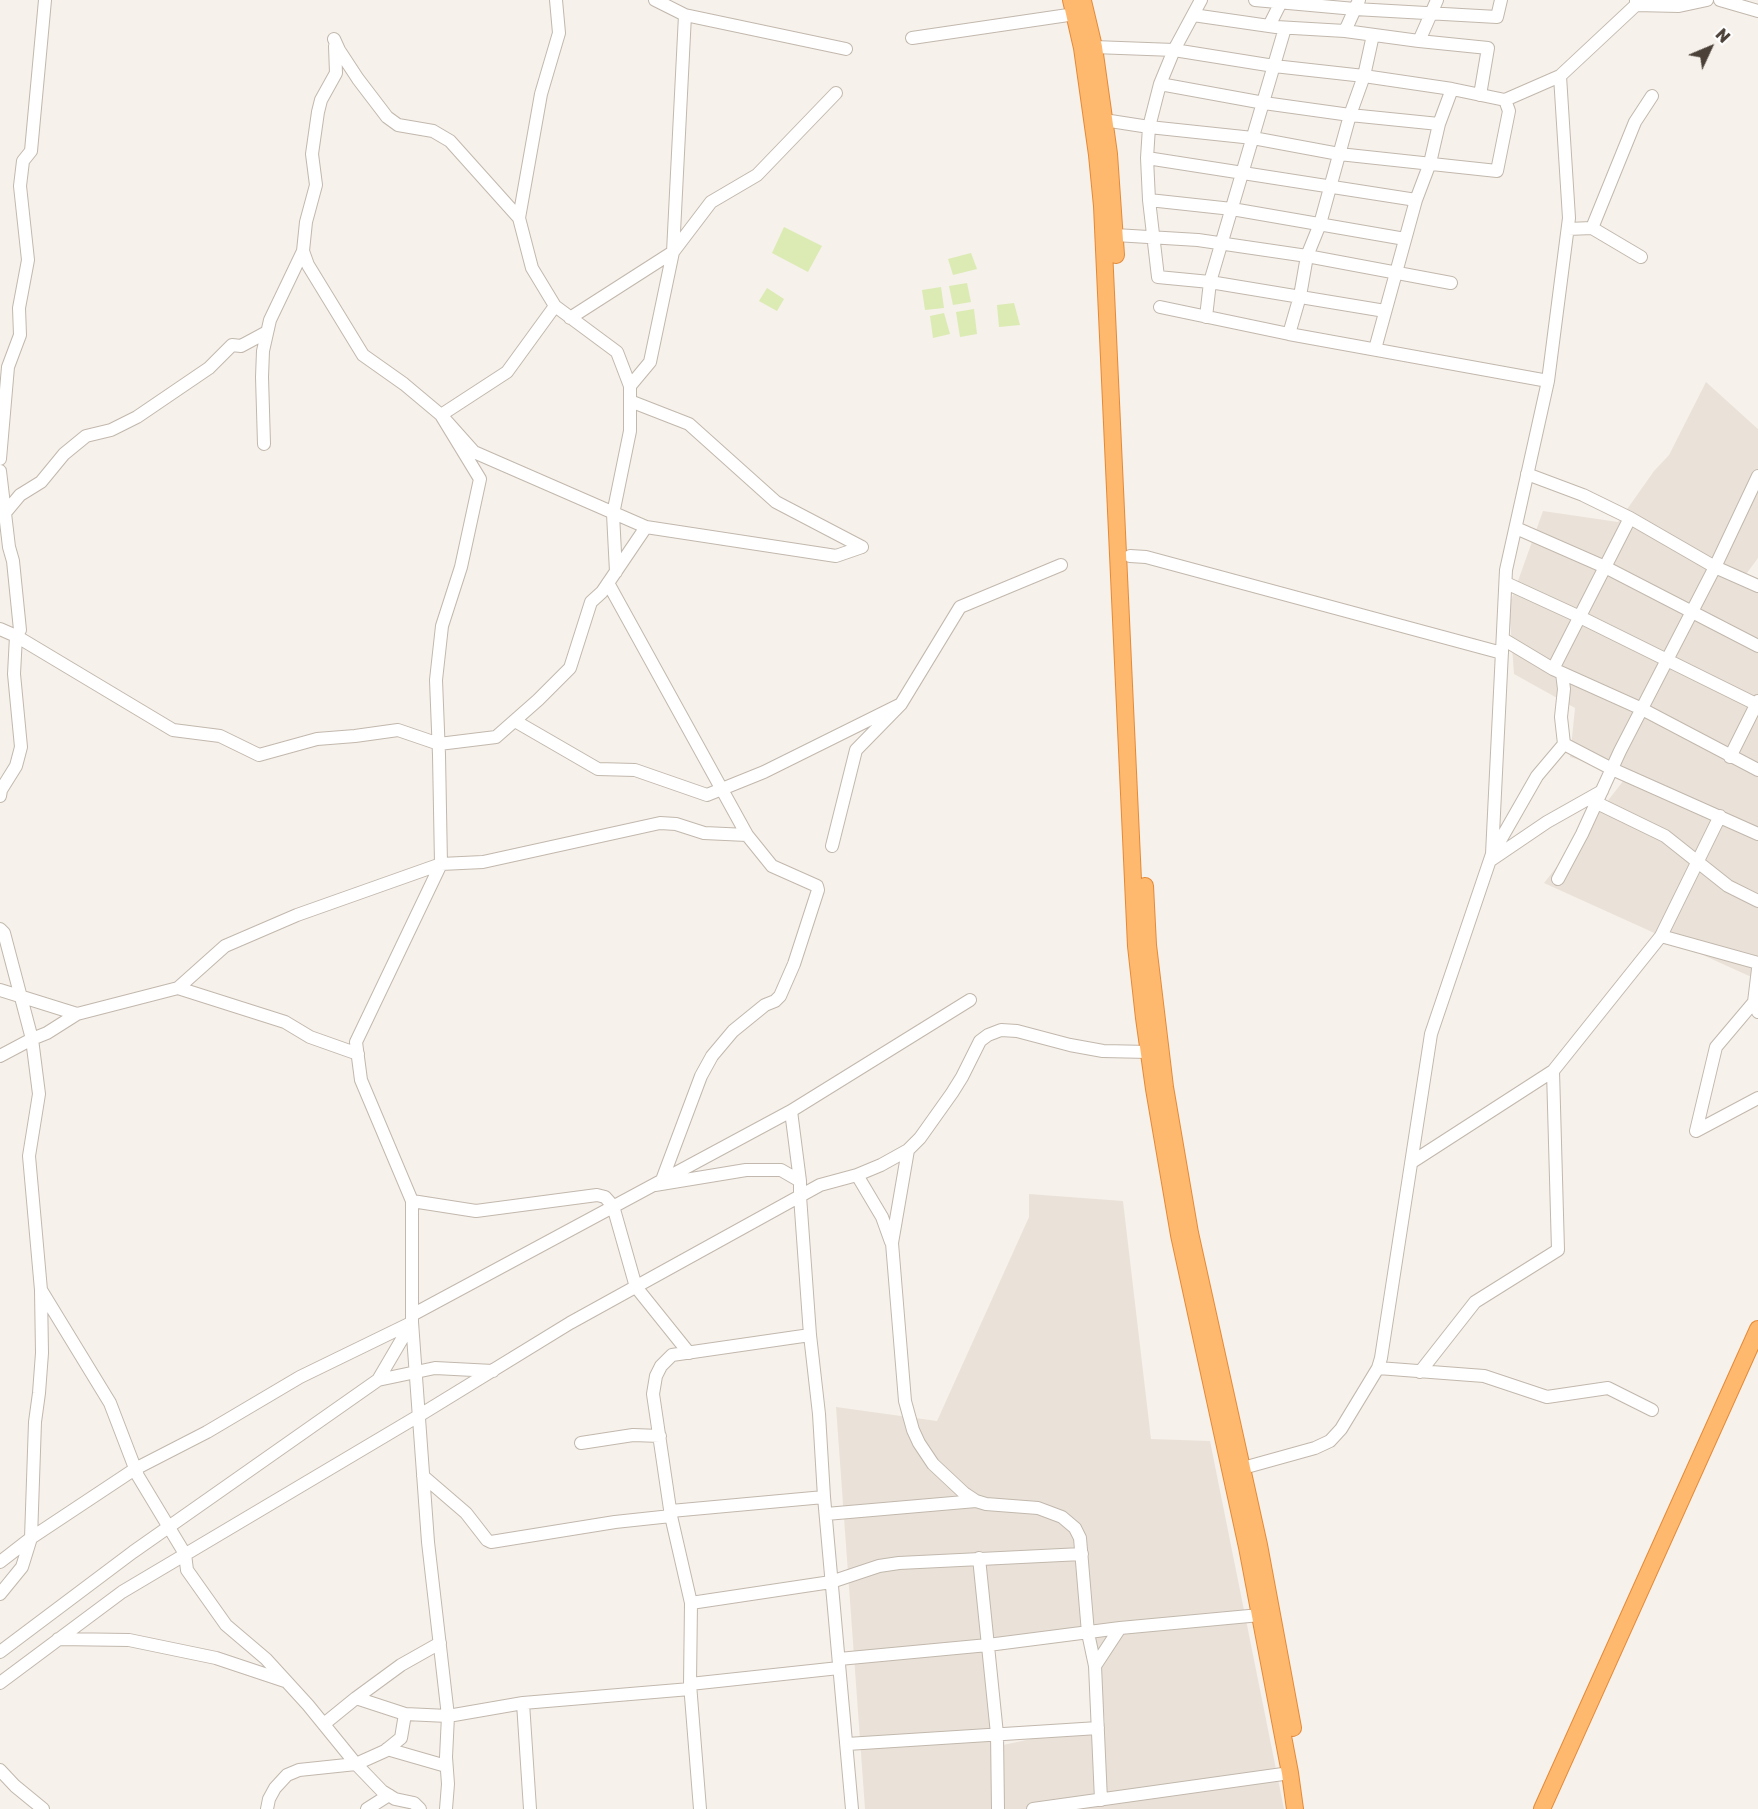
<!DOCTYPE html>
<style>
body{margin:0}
#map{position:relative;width:1758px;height:1809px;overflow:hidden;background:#f6f1eb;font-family:"Golos Text",sans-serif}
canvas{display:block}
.north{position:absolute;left:1680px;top:18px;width:60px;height:60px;-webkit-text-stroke:4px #fff;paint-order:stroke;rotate:46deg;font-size:16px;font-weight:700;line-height:24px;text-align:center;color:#4b4138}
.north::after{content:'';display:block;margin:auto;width:21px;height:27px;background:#4b4138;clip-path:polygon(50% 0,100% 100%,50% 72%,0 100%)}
</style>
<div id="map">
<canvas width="1758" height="1809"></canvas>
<div class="north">N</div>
</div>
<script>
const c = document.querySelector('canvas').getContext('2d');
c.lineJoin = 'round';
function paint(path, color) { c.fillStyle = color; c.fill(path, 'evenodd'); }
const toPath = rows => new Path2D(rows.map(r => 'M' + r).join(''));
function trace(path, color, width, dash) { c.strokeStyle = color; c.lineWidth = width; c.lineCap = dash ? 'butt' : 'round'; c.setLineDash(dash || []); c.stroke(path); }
const residential = toPath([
 [1706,382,1758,429,1758,558,1744,577,1758,585,1758,980,1544,883,1627,776,1570,757,1575,708,1514,674,1509,606,1543,511,1618,522,1654,471,1669,455],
 [1029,1194,1123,1201,1151,1439,1210,1441,1284,1809,865,1809,836,1407,937,1421,1029,1217],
 [1095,1637,1105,1723,1003,1745,989,1646]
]);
const green = toPath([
 [784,227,822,246,808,272,772,253],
 [971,253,977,269,953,275,948,259],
 [967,283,971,302,953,305,949,286],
 [941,287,944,308,925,310,922,290],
 [767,288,784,299,777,311,759,301],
 [1014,303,1020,325,999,327,997,305],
 [974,309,977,334,960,337,956,312],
 [944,313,950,334,933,338,930,316]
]);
const minor = toPath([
 [655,0,685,15,846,49],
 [1201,0,1174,50,1160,84,1149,127,1147,158,1149,200,1158,277,1210,282,1385,311],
 [1255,0,1355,9,1497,17,1501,0],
 [1720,0,1758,11],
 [1636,5,1679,6,1707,0],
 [1193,15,1276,27,1345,31,1419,41,1488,48,1480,95],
 [1269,26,1282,0],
 [1345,31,1359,0],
 [912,38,1075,14],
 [334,39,339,50,358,79,387,117,398,125,433,131,450,141,519,218,532,268,555,306,617,352,630,386,630,431,613,514,616,572],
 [1419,41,1437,0],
 [335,46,336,73,321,100,318,112,312,154,316,185,306,222,303,251,308,265,363,355,404,384,441,415,507,372,555,306],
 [1094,47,1174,50,1274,66,1364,76,1452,89,1505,100,1560,76],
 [1160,84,1264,103,1350,115,1439,124],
 [1104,120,1149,127,1253,138,1339,154,1497,171,1509,111,1505,100],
 [1147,158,1416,200],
 [1149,200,1232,209,1405,239],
 [519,218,541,94,559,33,556,0],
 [1592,228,1635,122,1652,96],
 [1568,229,1592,228,1641,257],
 [1115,235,1198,240,1307,256,1451,283],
 [1160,307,1289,334,1548,381],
 [1206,317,1210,282,1285,28],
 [570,318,673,252,711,202,757,175,836,93],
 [1289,334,1300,296,1307,256,1320,224,1350,115,1364,76,1373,35],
 [1375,349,1416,200,1430,163,1439,124,1452,89],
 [630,386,650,362,673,252,685,15],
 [630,401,689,424,776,502,862,547],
 [264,444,262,377,263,351,270,320,303,251],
 [0,459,8,367,20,335,19,308,28,260,20,186,23,161,31,151,45,0],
 [0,471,9,547,13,561,20,630,16,636,14,674,21,747,16,766,1,790,0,796],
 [1527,474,1583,495,1630,518,1715,567,1758,586],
 [5,513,20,495,41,482,64,454,86,436,111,430,137,417,209,368,232,345,241,346,267,332],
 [1516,528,1605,567,1758,646],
 [1130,556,1146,557,1502,653],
 [608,583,747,835],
 [1506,583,1580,617,1758,705],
 [0,629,16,636,173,730,220,736,259,755,317,739,355,736,398,730,439,744,496,737,538,700,570,668,591,602,602,592,646,527,836,556,862,547],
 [1503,639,1553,669,1642,709,1758,770],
 [1553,669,1630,518],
 [515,721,598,769,635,770,707,795,764,772,901,704],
 [1564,744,1612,769,1758,834],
 [1730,757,1758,701],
 [1597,803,1665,836,1728,886,1758,901],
 [832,846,856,750,901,704,960,607,1061,565],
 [1493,853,1537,776,1564,744,1561,717,1564,689,1562,673],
 [1491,860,1547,822,1602,791],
 [1558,879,1582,834,1620,751,1715,567,1758,476],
 [0,929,4,933,32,1039,0,1056],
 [1661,936,1758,963],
 [1758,969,1754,1002,1758,1012],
 [178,988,285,1022,310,1037,358,1054],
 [0,990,77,1014],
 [1754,1002,1716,1047,1696,1131,1758,1098],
 [1553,1071,1661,936,1720,816],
 [791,1111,800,1181],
 [908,1150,892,1243,905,1401,913,1430,919,1443,933,1464,964,1493,976,1501,986,1504,1038,1508,1062,1517,1075,1528,1080,1538,1088,1633,1095,1666,1101,1800],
 [1412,1162,1553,1071,1558,1250,1475,1302,1420,1372],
 [857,1175,882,1217,891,1242],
 [655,1185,746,1170,781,1170,800,1181,800,1196,810,1335,819,1414,824,1497,852,1809],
 [412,1201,476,1211,597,1195,605,1197,613,1206,636,1287,689,1353],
 [412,1315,791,1111,970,1000],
 [1378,1368,1484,1376,1547,1397,1608,1388,1652,1410],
 [378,1380,435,1368,493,1371],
 [581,1443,633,1435,660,1436],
 [1243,1468,1315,1448,1330,1441,1341,1429,1378,1368,1381,1358,1431,1034,1492,854,1506,570,1548,381,1569,218,1560,76,1636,5,1636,0],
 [423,1476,466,1513,487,1540,491,1542,615,1522,671,1516],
 [671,1511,824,1497],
 [826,1514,976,1501],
 [979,1558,997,1734,998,1809],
 [0,1562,31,1538,135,1469,207,1432,300,1377,411,1323],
 [0,1594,22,1567,31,1538,35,1422,39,1393,42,1353,41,1291],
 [691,1603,831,1582,879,1566,899,1563,1082,1554],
 [58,1639,129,1640,216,1658,285,1681],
 [0,1652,133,1552,378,1380,412,1322],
 [839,1659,988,1645,1120,1628,1260,1615],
 [1095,1666,1120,1628],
 [0,1683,122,1592,420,1415,570,1323,820,1185,857,1175,881,1165,908,1150,920,1138,952,1093,962,1077,980,1041,988,1035,1001,1030,1017,1031,1070,1045,1103,1051,1149,1052],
 [690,1684,839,1668],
 [356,1698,405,1714,448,1716,523,1703,690,1689],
 [523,1703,530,1809],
 [324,1724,356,1698,401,1665,440,1643],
 [847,1744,1098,1728],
 [387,1749,446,1766],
 [0,1770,15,1786,43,1809],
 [267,1809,269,1799,275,1788,287,1775,299,1770,356,1764,385,1751,401,1738,405,1714],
 [367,1809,389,1795],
 [420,1809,414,1803,395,1799,382,1791,356,1764,308,1705,266,1659,226,1625,187,1570,185,1554,138,1476,110,1403,41,1290,29,1156,39,1094,32,1039,47,1033,77,1014,178,988,225,946,297,915,441,864,483,862,660,823,676,824,704,833,747,835,772,866,817,886,818,890,794,964,780,996,775,1001,765,1005,733,1031,712,1056,701,1076,662,1180],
 [446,1809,448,1784,446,1757,448,1716,428,1542,412,1322,412,1201,361,1080,356,1042,441,864,439,755,436,680,442,626,461,567,480,479,441,415,474,452,646,527],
 [700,1809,690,1684,691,1603,671,1516,653,1394,656,1376,661,1366,672,1355,810,1335],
 [1033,1809,1290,1773]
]);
const highway = toPath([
 [1071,0,1082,48,1097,155,1102,206,1136,946,1144,1018,1154,1089,1179,1235,1247,1547,1290,1773,1295,1809],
 [1083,1,1094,47,1109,154,1116,255],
 [1145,886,1148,945,1165,1087,1190,1233,1259,1545,1293,1728],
 [1542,1809,1758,1329]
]);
paint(residential, '#eae2d9');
paint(green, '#dbebb3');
trace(minor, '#c2b8ad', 14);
trace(highway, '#e58a37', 18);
trace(minor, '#fff', 12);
trace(highway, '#ffb96e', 16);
</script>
